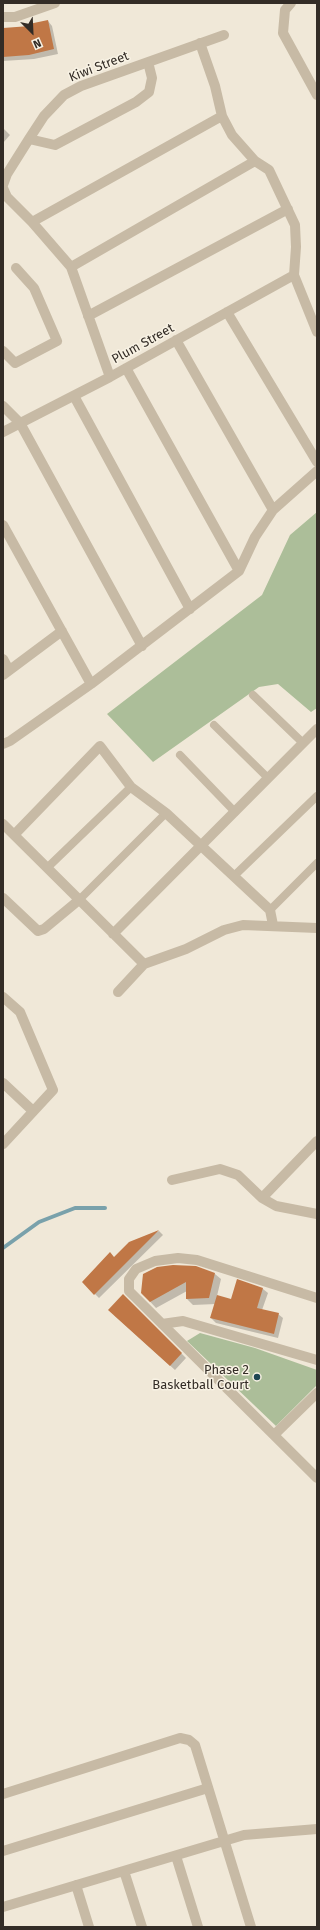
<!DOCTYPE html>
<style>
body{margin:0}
#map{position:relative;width:320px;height:1930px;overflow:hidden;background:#f0e8d8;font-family:"Fira Sans",sans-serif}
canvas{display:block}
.frame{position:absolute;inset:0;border:4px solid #332c26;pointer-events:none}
.north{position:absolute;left:12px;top:12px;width:40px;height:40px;-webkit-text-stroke:3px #f8f2e4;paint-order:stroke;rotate:156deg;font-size:11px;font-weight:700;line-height:16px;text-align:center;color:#332c26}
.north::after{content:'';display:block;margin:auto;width:14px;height:18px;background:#332c26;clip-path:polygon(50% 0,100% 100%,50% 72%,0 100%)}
</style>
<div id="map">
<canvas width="320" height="1930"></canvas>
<div class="frame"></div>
<div class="north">N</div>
</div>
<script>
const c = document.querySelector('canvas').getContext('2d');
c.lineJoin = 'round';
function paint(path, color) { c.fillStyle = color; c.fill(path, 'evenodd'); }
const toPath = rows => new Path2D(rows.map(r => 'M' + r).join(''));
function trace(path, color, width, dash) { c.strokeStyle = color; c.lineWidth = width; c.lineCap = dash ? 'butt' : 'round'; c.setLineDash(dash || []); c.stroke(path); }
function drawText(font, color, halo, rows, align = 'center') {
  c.font = font + ' "Fira Sans",sans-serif'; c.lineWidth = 3; c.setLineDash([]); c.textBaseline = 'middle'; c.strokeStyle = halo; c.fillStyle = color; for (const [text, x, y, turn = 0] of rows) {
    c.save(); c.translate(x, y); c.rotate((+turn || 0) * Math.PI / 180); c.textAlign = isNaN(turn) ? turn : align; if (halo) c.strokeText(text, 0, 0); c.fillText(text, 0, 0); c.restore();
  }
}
const green = toPath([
 [317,512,317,708,311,712,278,684,259,687,153,762,107,714,262,595,290,535],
 [200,1333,255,1348,317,1370,317,1385,276,1426,187,1341]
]);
const shadow = toPath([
 [48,21,52,26,58,54,34,59,3,61,3,29,31,27],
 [3,128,10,135,3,143],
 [159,1231,163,1235,99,1298,83,1282,115,1258,129,1243],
 [215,1274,221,1279,217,1296,232,1300,238,1281,263,1289,268,1293,262,1310,278,1314,283,1318,278,1338,216,1323,211,1318,216,1304,193,1305,187,1299,187,1291,156,1308,142,1293],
 [124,1296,186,1358,175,1370,114,1315]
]);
const stream = toPath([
 [3,1248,39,1222,75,1208,105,1208,100,1208]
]);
const building = toPath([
 [48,20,54,49,29,55,3,57,3,28,30,26,29,24],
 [159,1230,94,1295,82,1282,110,1252,114,1257,129,1242],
 [173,1265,196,1266,215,1273,209,1298,186,1299,186,1282,150,1302,141,1293,143,1274,157,1267],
 [237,1279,263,1288,257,1308,279,1313,274,1334,210,1318,217,1295,231,1299],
 [123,1294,182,1353,170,1366,108,1310]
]);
const service = toPath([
 [253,695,303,743],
 [214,725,268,778],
 [180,755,235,812],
 [47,868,131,787],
 [234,876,317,796],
 [79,900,166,813],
 [270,910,317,863]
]);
const minor = toPath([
 [291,3,285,10,283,33,317,95],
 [3,17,15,17,55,3],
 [200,43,215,86,222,116,232,135,255,161,269,170,295,225,296,247,294,275,317,332],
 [29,139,55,145,136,102,149,92,152,78,148,62],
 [3,185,7,174,29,139,44,116,64,95,81,86,224,35],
 [3,188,7,197,32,222,71,267,110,377],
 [32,222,222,116],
 [71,267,255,161],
 [227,312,317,462],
 [88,316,288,209],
 [176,340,273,510],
 [3,351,15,363,57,341,34,288,16,268],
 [126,368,239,571],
 [74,396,190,609],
 [3,406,20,423,142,646],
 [3,432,110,377,294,275],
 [3,525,91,684],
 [3,659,9,670],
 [3,675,62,631],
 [3,744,10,741,91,684,239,571,255,537,273,510,317,471],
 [3,824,144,964],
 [14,835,100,746,131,787,166,813,270,910,273,925],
 [3,898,38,931,44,929,79,900],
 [113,934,317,729],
 [118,992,144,964,186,949,224,930,243,925,317,928],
 [3,997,20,1012,53,1090,3,1144],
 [3,1083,33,1111],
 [172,1180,220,1169,238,1175,262,1198,276,1206,317,1214],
 [262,1198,317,1141],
 [317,1298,197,1260,178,1258,155,1261,136,1269,129,1279,129,1291,317,1478],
 [162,1324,183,1321,317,1360],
 [274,1435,317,1393],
 [3,1794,180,1738,189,1740,195,1745,251,1927],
 [3,1851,208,1788],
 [176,1856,198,1927],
 [124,1871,142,1927],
 [76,1885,89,1927],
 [3,1907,244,1835,317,1829]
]);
const markers = [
 [257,1377,4,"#1e4652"]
];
const streetNames = [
 ["Kiwi Street",99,67,-21],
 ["Plum Street",143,344,-29]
];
const poiNames = [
 ["Phase 2",249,1370],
 ["Basketball Court",249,1385]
];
paint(green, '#acbe99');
paint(shadow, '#0003');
trace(stream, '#79a1ab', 4);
paint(building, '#c07746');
trace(service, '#c7baa5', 8);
trace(minor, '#c7baa5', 10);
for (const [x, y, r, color] of markers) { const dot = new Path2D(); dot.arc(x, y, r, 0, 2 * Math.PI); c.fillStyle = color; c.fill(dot); trace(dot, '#f8f2e4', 1.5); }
drawText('13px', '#332c26', '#f8f2e4', streetNames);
drawText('13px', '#332c26', '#f8f2e4', poiNames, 'right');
</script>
